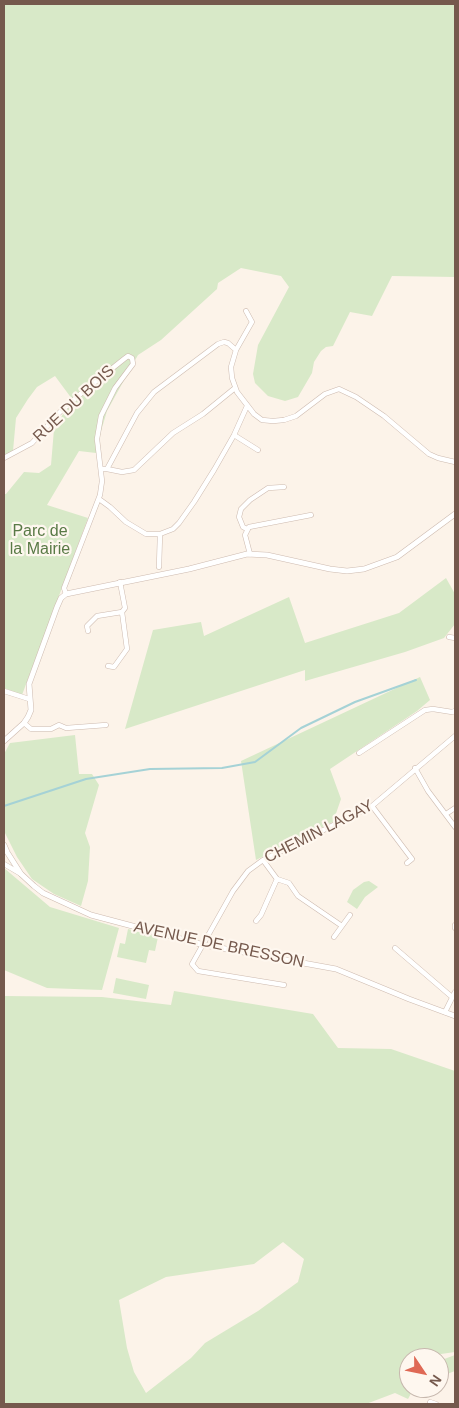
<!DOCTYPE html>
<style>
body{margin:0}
#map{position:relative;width:459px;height:1408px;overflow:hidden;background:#fcf3e9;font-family:Helvetica,sans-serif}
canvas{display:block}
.frame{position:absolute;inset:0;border:5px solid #75594d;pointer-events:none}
.north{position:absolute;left:399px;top:1348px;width:50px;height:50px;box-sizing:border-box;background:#fef7ef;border:1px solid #c7b8ae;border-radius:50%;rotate:124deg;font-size:14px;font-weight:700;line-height:20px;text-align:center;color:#75594d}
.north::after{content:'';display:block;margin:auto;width:18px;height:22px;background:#df6955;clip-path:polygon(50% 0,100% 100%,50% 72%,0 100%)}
</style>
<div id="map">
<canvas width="459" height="1408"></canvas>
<div class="frame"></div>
<div class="north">N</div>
</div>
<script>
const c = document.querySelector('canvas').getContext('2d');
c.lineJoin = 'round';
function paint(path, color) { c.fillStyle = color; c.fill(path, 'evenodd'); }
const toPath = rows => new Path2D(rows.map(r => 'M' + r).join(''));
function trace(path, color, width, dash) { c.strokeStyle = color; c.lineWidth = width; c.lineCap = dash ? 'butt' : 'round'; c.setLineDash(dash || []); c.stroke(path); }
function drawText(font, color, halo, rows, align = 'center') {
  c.font = font + ' Helvetica,sans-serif'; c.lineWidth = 4.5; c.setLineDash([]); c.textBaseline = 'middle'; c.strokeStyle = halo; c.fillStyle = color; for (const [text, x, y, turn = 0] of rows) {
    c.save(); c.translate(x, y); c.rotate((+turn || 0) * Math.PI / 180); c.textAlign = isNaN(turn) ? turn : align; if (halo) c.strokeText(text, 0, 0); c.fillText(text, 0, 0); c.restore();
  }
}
const green = toPath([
 [4,4,455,4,455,277,392,276,372,316,350,312,333,346,326,347,321,351,314,362,312,373,298,397,285,401,268,396,255,383,253,374,258,345,289,287,281,276,241,268,218,283,217,289,161,340,138,355,107,411,101,431,96,453,79,451,47,505,88,518,22,695,4,688,4,494,6,494,24,472,39,473,51,465,54,429,72,399,55,376,37,387,28,399,16,418,13,451,4,455],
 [446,578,455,594,455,624,444,638,405,652,305,681,305,670,125,729,153,630,201,622,204,636,289,597,305,643,399,613],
 [420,677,430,700,417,711,330,769,341,799,333,822,256,860,241,761],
 [75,735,79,774,92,774,99,785,85,833,90,847,88,881,81,906,54,894,32,879,17,857,4,831,4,754,10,743],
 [4,868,50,907,119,928,102,990,47,988,4,970],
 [369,881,378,887,365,897,357,909,347,902,353,890,364,882],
 [128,929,158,937,155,951,149,950,146,963,117,957,120,943,125,944],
 [116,978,149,985,146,999,113,993],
 [174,991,313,1014,338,1048,391,1049,455,1071,455,1352,434,1355,432,1358,409,1358,409,1388,414,1388,408,1399,395,1393,366,1404,4,1404,4,996,102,997,171,1005],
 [283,1242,304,1259,298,1282,258,1311,205,1343,191,1358,146,1393,134,1372,127,1348,119,1300,166,1277,254,1264],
 [455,1355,455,1371,439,1377,439,1361]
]);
const stream = toPath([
 [4,806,86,779,150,769,222,768,255,762,301,728,355,702,416,680]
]);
const minor = toPath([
 [246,311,252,322,236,350,231,367,232,378,237,392,254,414,262,420,273,421,284,420,296,416,325,394,339,389,356,397,384,416,429,454,438,458,455,462],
 [234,435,258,450],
 [4,458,32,443,60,412,85,390,124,359,128,356,132,358,133,364,115,388,101,416,97,439,102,481,100,495,64,588,66,594],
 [101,469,107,469,137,413,154,392,218,344,224,342,228,343,236,350],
 [107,469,122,472,134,470,173,433,203,414,235,388],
 [99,499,110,507,126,522,146,534,160,534,173,529,179,523,194,502,214,470,234,435,247,406],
 [247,529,243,527,239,517,241,509,250,500,268,488,284,487],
 [250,554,245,535,249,527,311,515],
 [159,567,160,534],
 [88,631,87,626,97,616,122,612],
 [449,637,455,638],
 [108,666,114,667,127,649,122,612,125,608,120,582],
 [4,691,29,699],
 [24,723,31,729,51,729,59,725,66,728,106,725],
 [359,753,425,710,433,709,452,712,455,711],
 [415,768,428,791,455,827],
 [372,806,412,859,407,863],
 [446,814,455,808],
 [263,860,277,879,289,883,298,896,342,926],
 [4,864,21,874],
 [256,921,261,915,277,879],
 [455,925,455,928],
 [334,937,350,915],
 [395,948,452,997],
 [284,985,198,971,192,964,233,891,248,871,263,860,372,806,455,736],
 [445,1012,455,992],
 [430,1402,436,1404]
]);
const tertiary = toPath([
 [4,741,24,723,28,717,31,710,29,684,57,607,61,598,66,594,189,569,247,554,267,555,330,569,347,571,364,569,397,557,455,514],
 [4,845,7,852,21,874,34,886,43,893,91,915,204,945,336,969,409,999,455,1016]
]);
const streetNames = [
 ["RUE DU BOIS",74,404,-43],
 ["CHEMIN LAGAY",319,832,-27],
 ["AVENUE DE BRESSON",219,945,12]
];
const parkNames = [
 ["Parc de",40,532],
 ["la Mairie",40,550]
];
paint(green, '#d8e9c8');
trace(stream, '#a5d2d6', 2);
trace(minor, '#cdbaaf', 5.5);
trace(tertiary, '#cdbaaf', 6);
trace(minor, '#fff', 4.5);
trace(tertiary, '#fff', 5);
drawText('16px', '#75594d', '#fef7ef', streetNames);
drawText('16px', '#597a46', '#fef7ef', parkNames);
</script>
